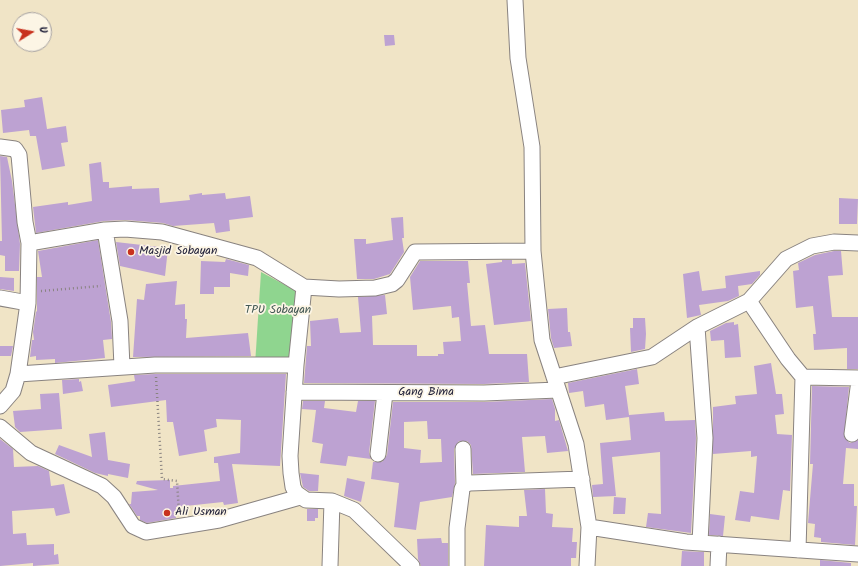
<!DOCTYPE html>
<style>
body{margin:0}
#map{position:relative;width:858px;height:566px;overflow:hidden;background:#f0e4c6;font-family:Kalam,sans-serif}
canvas{display:block}
.north{position:absolute;left:12px;top:12px;width:40px;height:40px;box-sizing:border-box;background:#fcf5e5;border:1px solid #a5a1a1;border-radius:50%;rotate:79deg;font-size:11px;font-weight:700;line-height:16px;text-align:center;color:#22223b}
.north::after{content:'';display:block;margin:auto;width:14px;height:18px;background:#c8321e;clip-path:polygon(50% 0,100% 100%,50% 72%,0 100%)}
</style>
<div id="map">
<canvas width="858" height="566"></canvas>
<div class="north">U</div>
</div>
<script>
const c = document.querySelector('canvas').getContext('2d');
c.lineJoin = 'round';
function paint(path, color) { c.fillStyle = color; c.fill(path, 'evenodd'); }
const toPath = rows => new Path2D(rows.map(r => 'M' + r).join(''));
function trace(path, color, width, dash) { c.strokeStyle = color; c.lineWidth = width; c.lineCap = dash ? 'butt' : 'round'; c.setLineDash(dash || []); c.stroke(path); }
function drawText(font, color, halo, rows, align = 'center') {
  c.font = font + ' Kalam,sans-serif'; c.lineWidth = 3.5; c.setLineDash([]); c.textBaseline = 'middle'; c.strokeStyle = halo; c.fillStyle = color; for (const [text, x, y, turn = 0] of rows) {
    c.save(); c.translate(x, y); c.rotate((+turn || 0) * Math.PI / 180); c.textAlign = isNaN(turn) ? turn : align; if (halo) c.strokeText(text, 0, 0); c.fillText(text, 0, 0); c.restore();
  }
}
const green = toPath([
 [261,272,300,293,293,362,255,365]
]);
const building = toPath([
 [384,35,394,35,395,45,385,46],
 [42,97,47,129,66,126,68,142,61,143,65,166,42,170,36,136,30,136,29,130,3,133,1,110,25,107,24,100],
 [0,156,7,157,12,181,20,244,19,271,5,271,5,256,0,255,0,241,2,241],
 [101,162,103,182,109,182,109,188,132,186,132,189,159,188,160,203,190,200,189,195,202,193,202,195,225,193,226,199,250,196,253,217,229,220,230,231,216,233,214,223,173,226,163,223,125,220,104,221,36,233,33,207,68,202,68,205,92,201,89,164],
 [839,198,858,199,857,224,839,224],
 [403,217,404,238,402,238,404,252,390,274,374,279,357,279,354,239,366,239,366,244,393,240,391,218],
 [98,240,111,322,112,339,103,340,105,358,55,363,55,359,36,360,36,356,30,357,32,340,34,340,33,332,36,312,37,311,37,277,42,277,38,251],
 [116,242,168,248,165,276,120,266],
 [834,251,841,251,843,275,828,276,832,317,858,317,858,369,847,369,847,348,814,350,813,334,816,334,813,306,796,308,793,271,799,270,798,263,815,255],
 [226,259,249,265,248,276,230,273,230,287,214,287,214,294,200,294,201,261,225,262],
 [502,260,512,260,512,264,525,263,531,321,494,325,486,264,502,262],
 [420,261,468,261,470,283,467,283,471,326,485,325,489,354,527,354,529,382,484,384,304,383,307,346,311,346,310,321,338,318,340,333,361,332,358,297,385,295,387,314,372,316,373,345,417,345,417,356,438,356,438,354,444,354,443,342,461,341,459,317,452,318,451,306,413,310,410,277],
 [699,271,702,291,726,288,725,276,760,271,760,275,752,284,738,286,739,296,728,301,699,305,701,315,687,318,683,274],
 [0,277,14,278,14,291,0,289],
 [177,281,175,305,185,304,185,319,187,319,186,338,248,333,251,356,133,357,137,299,144,300,146,284],
 [567,308,568,332,570,332,572,346,554,348,551,338,548,309],
 [633,318,645,318,646,334,645,349,631,352,630,328,633,328],
 [734,322,734,325,738,324,741,357,725,358,724,340,711,341,710,331,726,323],
 [0,346,13,346,11,356,0,356],
 [771,363,776,394,782,394,784,414,775,415,777,434,792,435,790,491,783,490,779,520,751,516,750,522,735,520,740,491,754,493,757,456,751,457,751,451,713,454,713,407,736,404,735,396,757,394,754,366],
 [637,369,639,384,625,386,629,415,664,412,665,421,695,420,696,438,691,533,646,527,648,513,661,514,660,452,612,457,616,496,593,497,592,485,603,484,600,443,631,440,629,417,606,420,604,404,585,407,583,391,569,393,568,383],
 [155,374,286,374,280,466,232,464,238,503,224,505,223,502,176,507,176,518,147,523,140,520,140,516,137,516,129,504,131,504,132,492,158,490,136,484,137,481,170,480,170,488,173,488,173,486,220,481,218,463,214,463,214,457,240,453,241,420,216,419,217,427,204,430,207,451,179,456,173,422,167,422,166,400,111,407,108,385,135,381,134,375],
 [79,379,79,382,81,381,83,391,63,394,62,380],
 [812,386,849,387,844,437,850,443,858,440,858,449,846,448,843,484,854,484,854,506,857,506,855,545,821,542,821,538,814,537,815,524,808,523,813,464,810,464],
 [59,393,62,429,20,432,15,427,13,411,41,409,40,394],
 [552,399,555,409,555,421,559,420,568,451,547,453,545,436,522,437,525,472,473,474,471,445,467,441,459,441,454,449,455,483,452,497,420,502,416,530,394,527,399,483,371,479,373,462,382,462,387,455,393,402,484,402],
 [427,421,428,439,441,439,442,462,420,463,421,450,404,448,404,422],
 [303,401,325,401,324,408,356,412,358,401,375,401,369,453,371,459,348,456,346,466,320,463,323,444,312,442,316,410,302,409],
 [105,432,108,460,130,464,128,478,108,474,108,476,95,473,55,454,59,445,92,457,89,434],
 [0,439,13,449,14,467,38,466,49,471,51,486,64,484,70,513,56,516,54,508,12,511,13,534,26,533,27,545,54,544,54,555,58,554,59,564,33,566,33,563,0,566],
 [300,473,319,475,318,491,309,491,303,487],
 [347,478,365,482,361,502,344,496],
 [545,489,546,513,553,514,552,527,573,528,572,542,577,542,576,558,571,558,571,566,484,566,486,525,519,527,519,516,527,516,524,490],
 [614,497,626,498,625,514,613,514],
 [307,509,318,509,318,518,315,518,315,521,307,521],
 [710,514,725,516,723,536,709,535],
 [441,538,442,543,448,543,448,566,421,566,418,559,417,539],
 [682,551,704,552,704,566,681,566],
 [820,560,851,563,851,566,820,566]
]);
const path = toPath([
 [41,291,101,286],
 [156,377,162,479,177,481,179,513]
]);
const minor = toPath([
 [515,0,518,58,532,147,533,251,542,340,576,444,589,527,587,566],
 [0,147,15,149,19,155,25,222,29,243,28,303,18,374,13,391,0,406],
 [105,230,120,321,122,367],
 [29,243,105,230,125,229,162,232,257,258,304,287,339,289,375,288,392,284,397,280,415,252,533,251],
 [0,298,28,303],
 [749,301,788,359,803,377,858,378],
 [697,327,705,438,700,543],
 [296,365,304,287],
 [18,374,155,365,296,365,290,456,291,473,293,487,296,493,306,500,332,501,354,510,412,566],
 [554,377,652,357,697,327,749,301,786,259,812,246,834,242,858,243],
 [294,392,484,393,558,390],
 [0,427,31,453,102,486,114,497,133,526,146,532,219,520,300,497],
 [852,434,858,388],
 [463,449,464,485],
 [378,454,385,393],
 [589,527,686,542,858,554],
 [798,550,803,377],
 [330,566,332,501],
 [457,566,457,528,462,489,464,485,470,483,582,479],
 [718,566,719,544]
]);
const markers = [
 [131,252,4,"#c8321e"],
 [167,513,4,"#c8321e"]
];
const poiNames = [
 ["Masjid Sobayan",139,252],
 ["Ali Usman",175,513]
];
const parkNames = [
 ["TPU Sobayan",278,311]
];
const streetNames = [
 ["Gang Bima",426,393]
];
paint(green, '#8fd58f');
paint(building, '#bda2d2');
trace(minor, '#898380', 17);
trace(path, '#898380', 2.5, [1, 3]);
trace(minor, '#fff', 15);
for (const [x, y, r, color] of markers) { const dot = new Path2D(); dot.arc(x, y, r, 0, 2 * Math.PI); c.fillStyle = color; c.fill(dot); trace(dot, '#fcf5e5', 1.5); }
drawText('12px', '#22223b', '#fcf5e5', poiNames, 'left');
drawText('12px', '#435854', '#fcf5e5', parkNames);
drawText('12px', '#22223b', '#fcf5e5', streetNames);
</script>
